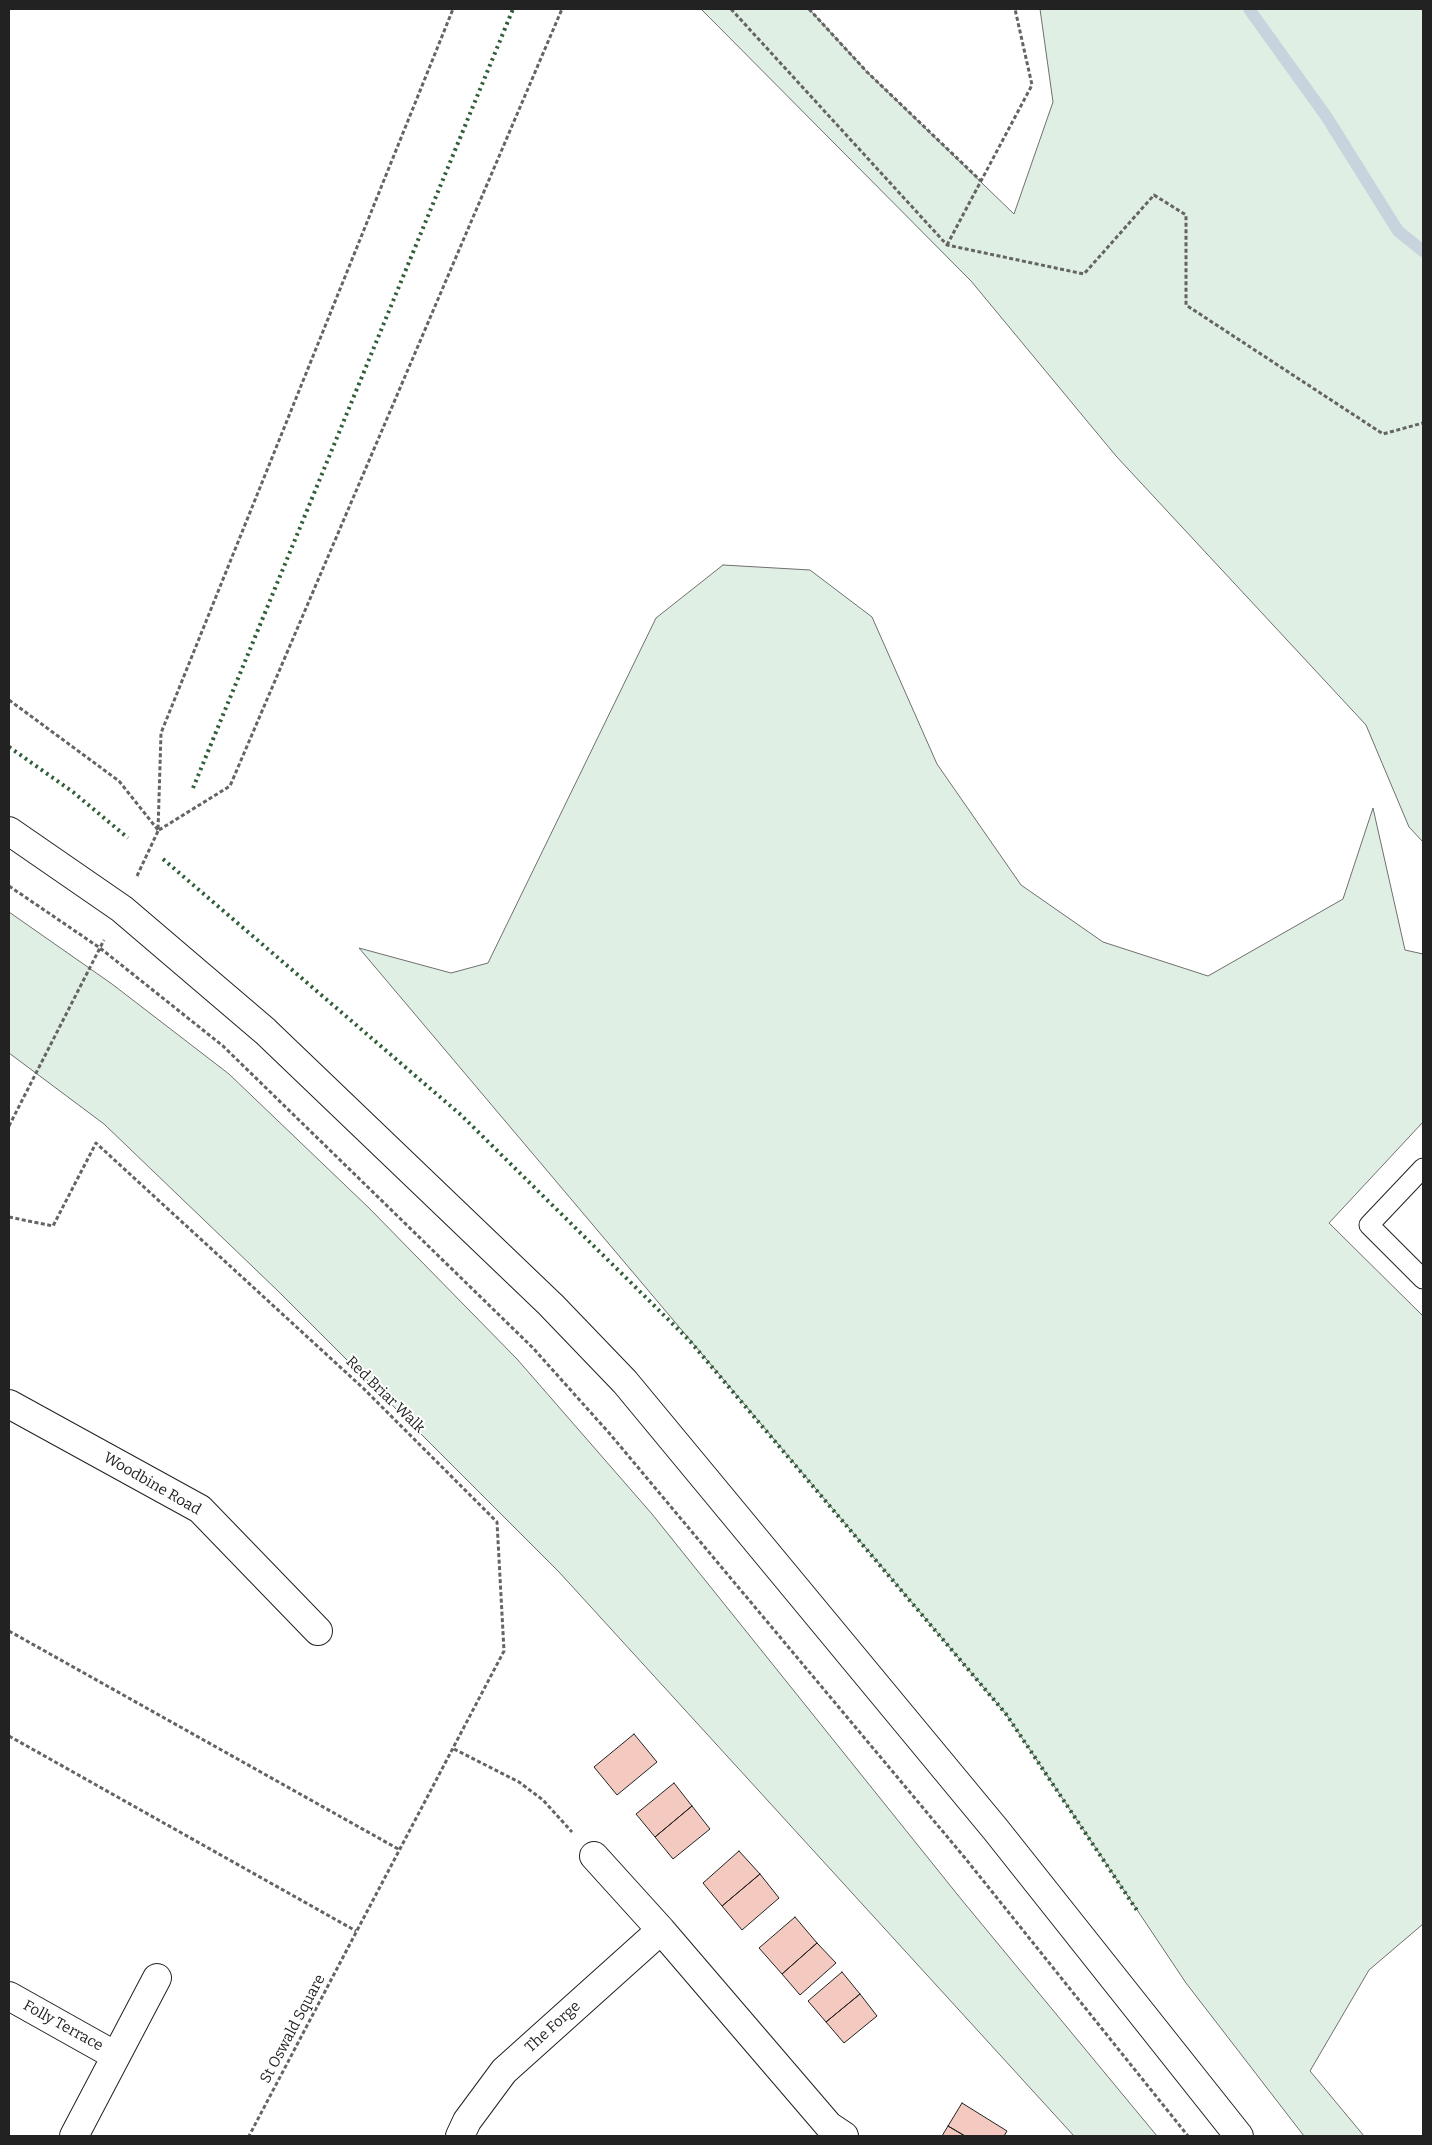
<!DOCTYPE html>
<style>
body{margin:0}
#map{position:relative;width:1432px;height:2145px;overflow:hidden;background:#fff;font-family:Bitter,serif}
canvas{display:block}
.frame{position:absolute;inset:0;border:10px solid #222;pointer-events:none}
</style>
<div id="map">
<canvas width="1432" height="2145"></canvas>
<div class="frame"></div>
</div>
<script>
const c = document.querySelector('canvas').getContext('2d');
c.lineJoin = 'round';
function paint(path, color) { c.fillStyle = color; c.fill(path, 'evenodd'); }
const toPath = rows => new Path2D(rows.map(r => 'M' + r).join(''));
function trace(path, color, width, dash) { c.strokeStyle = color; c.lineWidth = width; c.lineCap = dash ? 'butt' : 'round'; c.setLineDash(dash || []); c.stroke(path); }
function drawText(font, color, halo, rows, align = 'center') {
  c.font = font + ' Bitter,serif'; c.lineWidth = 4; c.setLineDash([]); c.textBaseline = 'middle'; c.strokeStyle = halo; c.fillStyle = color; for (const [text, x, y, turn = 0] of rows) {
    c.save(); c.translate(x, y); c.rotate((+turn || 0) * Math.PI / 180); c.textAlign = isNaN(turn) ? turn : align; if (halo) c.strokeText(text, 0, 0); c.fillText(text, 0, 0); c.restore();
  }
}
const green = toPath([
 [701,9,809,9,867,72,1014,214,1053,102,1040,9,1423,9,1423,842,1409,827,1366,725,1116,456,971,281,701,9],
 [723,565,810,570,872,617,937,764,1021,885,1103,942,1208,976,1343,899,1373,808,1405,950,1423,954,1423,1122,1329,1223,1423,1316,1423,1924,1369,1970,1310,2071,1364,2136,1304,2136,1186,1983,1006,1714,359,948,451,973,488,963,656,618,723,565],
 [9,912,112,984,229,1074,369,1208,517,1359,652,1514,961,1899,1157,2136,1074,2136,559,1572,278,1291,104,1124,9,1053,9,912]
]);
const stream = toPath([
 [1249,9,1326,116,1398,231,1423,251]
]);
const building = toPath([
 [634,1734,657,1762,617,1795,594,1767,634,1734],
 [674,1783,692,1806,655,1837,636,1814,674,1783],
 [692,1806,710,1829,673,1859,655,1837,692,1806],
 [739,1851,760,1874,722,1906,703,1883,739,1851],
 [760,1874,779,1898,742,1930,722,1906,760,1874],
 [795,1917,817,1943,782,1974,759,1948,795,1917],
 [817,1943,836,1963,800,1995,782,1974,817,1943],
 [842,1972,860,1994,826,2022,808,2001,842,1972],
 [860,1994,877,2016,844,2043,826,2022,860,1994],
 [962,2103,1007,2131,1004,2136,965,2136,948,2126,962,2103],
 [948,2126,965,2136,942,2136,948,2126]
]);
const path = toPath([
 [731,9,947,245,1084,274,1154,195,1186,215,1186,305,1383,434,1423,423],
 [809,9,867,72,981,181],
 [947,245,1032,85,1015,9],
 [9,700,119,781,158,830],
 [159,830,230,786,562,9],
 [137,876,158,831,161,733,453,9],
 [9,886,100,948,223,1046,533,1348,610,1434,965,1858,1188,2136],
 [9,1126,104,940],
 [9,1217,53,1226,96,1143,363,1388,497,1522,504,1651,249,2136],
 [9,1631,400,1850],
 [9,1736,356,1931],
 [454,1749,519,1782,543,1800,572,1832]
]);
const service = toPath([
 [1423,1168,1369,1225,1423,1279]
]);
const minor = toPath([
 [9,1404,200,1509,318,1631],
 [594,1856,661,1930],
 [9,1996,116,2056],
 [74,2136,157,1978],
 [460,2136,467,2121,504,2071,661,1930,829,2126,844,2136]
]);
const trunk = toPath([
 [9,831,122,909,265,1031,551,1305,625,1382,996,1830,1239,2136]
]);
const hedge = toPath([
 [9,747,73,792,128,838],
 [193,788,513,9],
 [163,859,461,1115,689,1340,1006,1714,1138,1912]
]);
const streetNames = [
 ["Red Briar Walk",385,1395,44],
 ["Woodbine Road",152,1484,30],
 ["Folly Terrace",63,2026,29],
 ["The Forge",553,2027,-42],
 ["St Oswald Square",293,2029,-62]
];
paint(green, '#e0efe3');
trace(green, '#6f6f6f', 1);
trace(stream, '#c7d3dd', 12);
paint(building, '#f3c9c0');
trace(building, '#222', 1);
trace(service, '#222', 21);
trace(minor, '#222', 30);
trace(trunk, '#222', 30);
trace(path, '#646464', 3, [4, 2.5]);
trace(service, '#fff', 19);
trace(minor, '#fff', 28);
trace(trunk, '#fff', 28);
trace(hedge, '#2f5e38', 4, [2.5, 4]);
drawText('15px', '#222', '#fff', streetNames);
</script>
